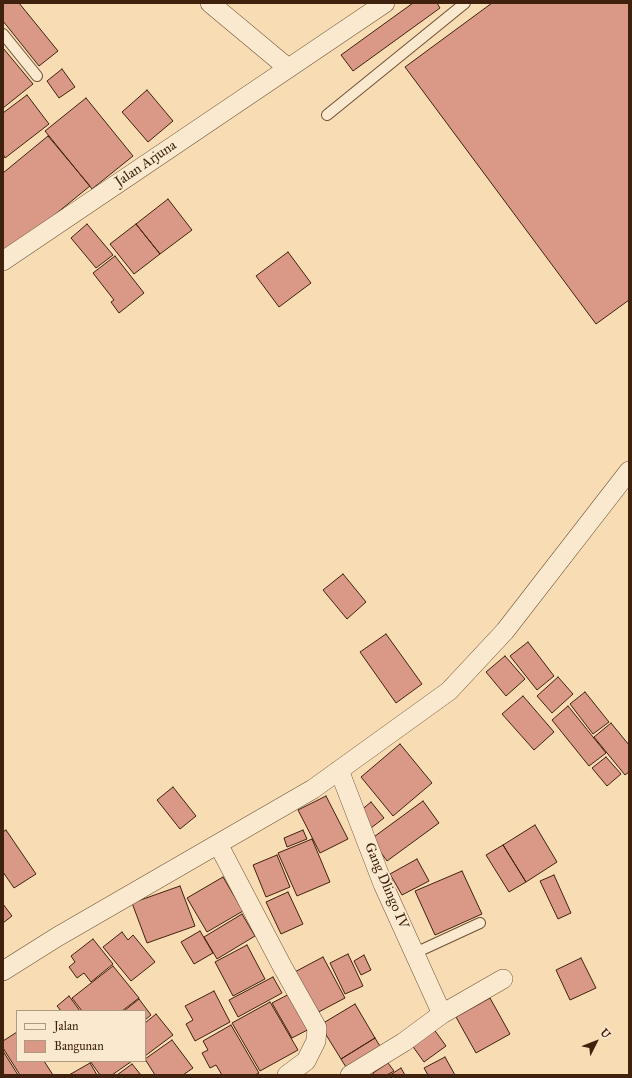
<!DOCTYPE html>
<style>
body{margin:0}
#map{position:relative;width:632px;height:1078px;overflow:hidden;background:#f8ddb4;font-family:"IM FELL Great Primer",serif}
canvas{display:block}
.frame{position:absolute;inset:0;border:4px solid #40210d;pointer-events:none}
.legend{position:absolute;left:16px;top:1010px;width:130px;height:52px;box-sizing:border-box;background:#fae9ce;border:1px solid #b09981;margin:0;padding:5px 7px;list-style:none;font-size:12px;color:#40210d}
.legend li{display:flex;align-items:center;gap:8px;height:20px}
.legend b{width:20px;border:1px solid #b09981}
.north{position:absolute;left:576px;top:1022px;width:40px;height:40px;-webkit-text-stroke:3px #fae9ce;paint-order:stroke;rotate:48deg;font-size:11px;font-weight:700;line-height:16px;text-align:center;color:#40210d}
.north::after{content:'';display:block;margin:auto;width:14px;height:18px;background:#40210d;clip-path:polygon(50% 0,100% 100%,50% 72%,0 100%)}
</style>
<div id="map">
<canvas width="632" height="1078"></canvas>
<div class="frame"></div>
<ul class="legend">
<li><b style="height:5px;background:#fae9ce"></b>Jalan</li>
<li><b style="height:11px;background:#da9987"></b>Bangunan</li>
</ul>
<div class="north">U</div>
</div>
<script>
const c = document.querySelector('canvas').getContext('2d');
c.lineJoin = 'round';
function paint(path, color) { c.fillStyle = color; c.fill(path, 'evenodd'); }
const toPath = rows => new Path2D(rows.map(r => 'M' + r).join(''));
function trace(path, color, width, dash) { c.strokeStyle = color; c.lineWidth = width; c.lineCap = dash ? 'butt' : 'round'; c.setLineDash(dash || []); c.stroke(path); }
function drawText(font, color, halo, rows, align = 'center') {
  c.font = font + ' "IM FELL Great Primer",serif'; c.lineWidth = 4; c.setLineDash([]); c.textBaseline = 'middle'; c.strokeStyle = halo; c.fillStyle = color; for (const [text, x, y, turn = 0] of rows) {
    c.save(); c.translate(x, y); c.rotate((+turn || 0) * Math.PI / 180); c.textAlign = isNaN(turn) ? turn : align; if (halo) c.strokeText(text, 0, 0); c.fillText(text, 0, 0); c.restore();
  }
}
const building = toPath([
 [3,3,19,3,58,51,39,66,3,21,3,3],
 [413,3,437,3,440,8,353,71,341,55,413,3],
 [492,3,629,3,629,300,596,324,405,67,492,3],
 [3,48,33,84,3,108,3,48],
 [62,69,75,87,59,98,47,81,62,69],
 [147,90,173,121,148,142,122,112,147,90],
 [27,95,49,124,5,158,3,154,3,113,27,95],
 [86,98,133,156,92,189,45,131,86,98],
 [48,136,90,186,3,257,3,173,48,136],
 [168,199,192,230,160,254,136,224,168,199],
 [87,224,113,255,96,268,71,238,87,224],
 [136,224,160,254,134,274,110,244,136,224],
 [288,252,311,283,279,307,256,276,288,252],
 [115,256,144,293,119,313,111,302,114,300,93,273,115,256],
 [343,574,366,602,347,619,323,590,343,574],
 [386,634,422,684,396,703,360,652,386,634],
 [528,642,554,676,537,690,510,656,528,642],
 [505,656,525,679,506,696,486,672,505,656],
 [558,677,573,694,552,713,537,696,558,677],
 [585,692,609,722,593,734,570,704,585,692],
 [523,696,554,732,534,750,502,714,523,696],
 [568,706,606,753,589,766,552,720,568,706],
 [611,723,629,745,629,772,625,775,594,737,611,723],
 [400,744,432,783,393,816,361,777,400,744],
 [606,757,621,774,607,786,592,768,606,757],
 [173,787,196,816,180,829,157,800,173,787],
 [326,796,348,839,320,853,298,810,326,796],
 [423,801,439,823,387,861,371,839,423,801],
 [371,802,384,818,371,828,359,812,371,802],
 [535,825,557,862,526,882,503,845,535,825],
 [6,830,36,874,14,888,3,872,3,832,6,830],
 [303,830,307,839,287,847,284,838,303,830],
 [312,839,330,882,297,896,278,853,312,839],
 [503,845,526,882,509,892,486,855,503,845],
 [277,855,290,887,266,897,253,865,277,855],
 [417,859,429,881,402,895,390,874,417,859],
 [462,871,482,914,435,935,415,891,462,871],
 [554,875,571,913,558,919,540,881,554,875],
 [223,877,243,911,207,932,187,898,223,877],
 [180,886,195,926,147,943,132,903,180,886],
 [288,892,303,924,281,934,266,902,288,892],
 [3,904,12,916,3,923,3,904],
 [242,914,255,936,217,959,204,937,242,914],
 [200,931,213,953,194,964,181,942,200,931],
 [122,932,128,940,133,935,155,962,131,981,103,947,122,932],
 [93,939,113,964,91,982,84,973,77,978,69,967,75,962,71,956,93,939],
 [247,945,265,979,233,996,215,962,247,945],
 [348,954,363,986,345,994,330,963,348,954],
 [364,955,371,970,361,975,354,961,364,955],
 [323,957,345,998,311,1016,289,975,323,957],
 [581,958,596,988,570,1000,556,970,581,958],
 [113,966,139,998,122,1011,82,1011,72,998,113,966],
 [273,977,282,993,238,1017,229,1000,273,977],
 [214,991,230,1022,195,1041,186,1024,193,1020,185,1006,214,991],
 [295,991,315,1026,292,1038,272,1003,295,991],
 [69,996,80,1011,61,1011,57,1006,69,996],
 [490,998,510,1034,476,1053,456,1017,490,998],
 [139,999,151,1015,145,1020,145,1011,124,1011,139,999],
 [270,1002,298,1050,260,1071,232,1023,270,1002],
 [355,1004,375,1038,341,1059,320,1025,355,1004],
 [156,1014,173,1035,145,1056,145,1023,156,1014],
 [231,1025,259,1073,255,1075,222,1075,216,1065,210,1068,202,1053,208,1050,203,1041,231,1025],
 [433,1028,446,1046,424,1062,411,1044,433,1028],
 [17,1032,17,1061,44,1061,53,1075,20,1075,3,1048,3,1041,17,1032],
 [375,1038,383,1051,349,1072,341,1059,375,1038],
 [172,1040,193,1068,183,1075,155,1075,145,1059,172,1040],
 [3,1051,18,1075,3,1075,3,1051],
 [445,1057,455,1075,428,1075,424,1068,445,1057],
 [90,1061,132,1061,112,1075,100,1075,90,1061],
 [90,1063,97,1075,69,1075,90,1063],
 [388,1063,394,1071,387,1075,374,1075,373,1073,388,1063],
 [132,1064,141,1075,117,1075,132,1064],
 [401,1068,405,1075,390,1075,401,1068]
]);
const service = toPath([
 [3,34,37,76],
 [327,115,465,3],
 [415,953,480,923]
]);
const minor = toPath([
 [210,3,288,68],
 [3,261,385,3],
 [339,770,383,884,442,1014,404,1042,350,1075],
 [218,844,282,966,317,1028,316,1041,306,1061,287,1075],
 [3,971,57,937,313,789,449,691,505,631,629,471],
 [442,1014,503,979]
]);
const streetNames = [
 ["Jalan Arjuna",146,164,-34],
 ["Gang Dlingo IV",386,886,67]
];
paint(building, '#da9987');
trace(building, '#40210d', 1);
trace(service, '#6e5037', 12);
trace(minor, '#6e5037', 20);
trace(service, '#fae9ce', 10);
trace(minor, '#fae9ce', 19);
drawText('14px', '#40210d', '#fae9ce', streetNames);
</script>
